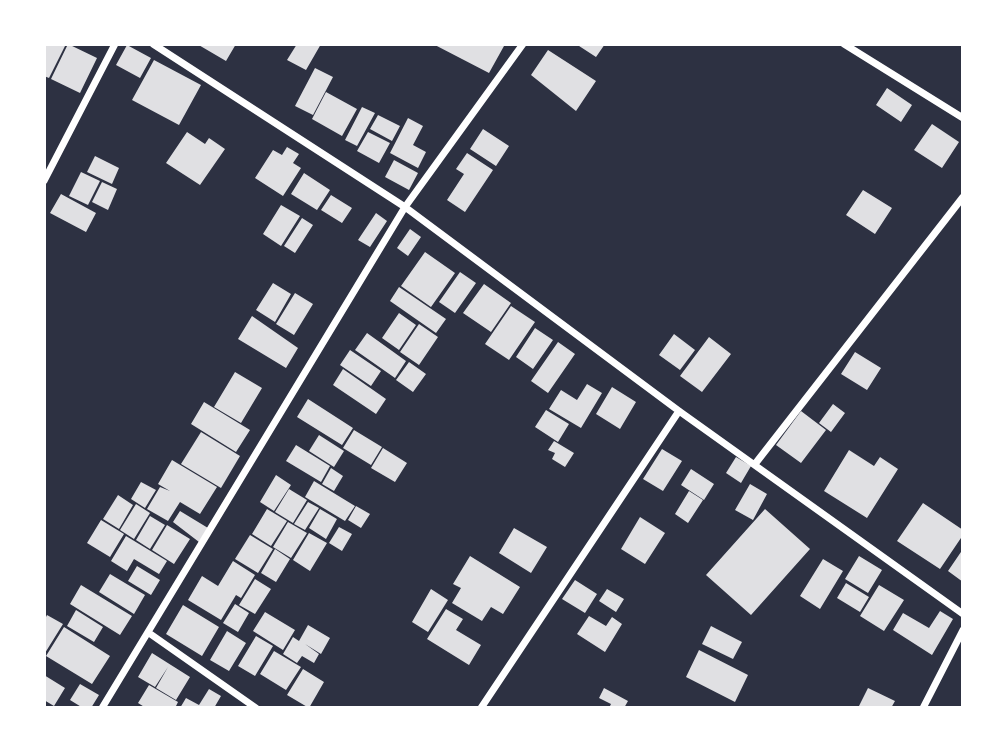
<!DOCTYPE html>
<style>
body{margin:0}
#map{position:relative;width:1007px;height:752px;overflow:hidden;background:#2d3142;font-family:Georgia,serif}
canvas{display:block}
.frame{position:absolute;inset:0;border:46px solid #fff;pointer-events:none}
</style>
<div id="map">
<canvas width="1007" height="752"></canvas>
<div class="frame"></div>
</div>
<script>
const c = document.querySelector('canvas').getContext('2d');
c.lineJoin = 'round';
function paint(path, color) { c.fillStyle = color; c.fill(path, 'evenodd'); }
const toPath = rows => new Path2D(rows.map(r => 'M' + r).join(''));
function trace(path, color, width, dash) { c.strokeStyle = color; c.lineWidth = width; c.lineCap = dash ? 'butt' : 'round'; c.setLineDash(dash || []); c.stroke(path); }
const building = toPath([
 [44,44,66,44,49,78,44,76],
 [68,44,97,58,80,93,51,79],
 [197,44,236,44,226,61],
 [297,44,321,44,306,70,287,60],
 [433,44,500,44,504,46,489,73],
 [576,44,605,44,596,57],
 [127,45,151,58,140,78,116,65],
 [548,50,596,81,576,111,531,75],
 [154,60,201,85,179,125,132,100],
 [315,68,333,77,313,115,295,106],
 [887,88,912,105,901,122,876,105],
 [326,92,357,109,342,136,312,119],
 [362,107,375,113,357,146,345,140],
 [378,115,400,126,392,141,370,129],
 [408,118,423,126,413,145,426,152,418,168,390,153],
 [932,124,959,142,942,168,914,150],
 [483,129,509,146,496,166,470,149],
 [187,132,205,144,209,138,225,149,200,185,166,163],
 [368,132,390,143,379,163,357,151],
 [287,147,299,154,293,163,301,168,283,196,255,178,273,150,282,155],
 [467,153,493,170,465,212,447,200,464,174,456,169],
 [95,156,119,168,112,184,87,172],
 [394,160,418,173,409,190,385,177],
 [81,172,100,181,88,205,69,196],
 [304,173,330,190,317,210,291,194],
 [102,182,117,189,108,210,92,202],
 [863,190,892,208,875,234,846,215],
 [61,194,96,213,86,232,50,213],
 [331,195,352,208,342,223,321,210],
 [281,205,300,216,281,246,263,234],
 [376,213,387,221,370,247,358,240],
 [302,218,313,225,295,253,284,246],
 [410,229,421,237,408,256,397,248],
 [425,252,455,273,431,307,401,286],
 [460,272,476,283,455,313,439,302],
 [273,283,291,294,275,322,256,310],
 [484,284,511,303,491,332,463,313],
 [399,287,446,319,436,333,390,301],
 [295,293,313,304,294,335,276,324],
 [511,306,535,322,509,360,485,344],
 [399,313,416,325,399,350,382,338],
 [252,316,298,348,286,368,238,339],
 [419,324,438,337,419,365,400,352],
 [535,328,553,340,533,369,516,357],
 [367,333,406,361,395,378,355,350],
 [674,334,695,350,680,370,659,355],
 [709,337,731,354,702,392,680,376],
 [558,342,575,354,548,393,531,381],
 [350,350,381,371,371,386,340,365],
 [855,352,881,368,867,390,841,374],
 [409,362,426,374,413,392,396,380],
 [343,369,386,399,376,414,333,385],
 [235,372,262,388,241,423,214,407],
 [587,384,602,393,581,428,549,409,561,390,577,400],
 [612,387,636,402,620,429,596,414],
 [308,399,353,428,342,445,297,417],
 [204,402,250,430,236,452,191,424],
 [833,404,845,413,831,432,819,423],
 [546,410,569,424,558,442,535,427],
 [801,411,826,430,801,463,776,445],
 [354,430,382,447,371,465,343,448],
 [201,432,240,456,221,488,181,464],
 [319,435,344,451,334,467,309,451],
 [554,441,574,453,565,467,552,459,555,453,548,450],
 [296,445,330,466,321,482,286,461],
 [383,448,407,463,395,482,371,468],
 [662,449,682,461,663,491,643,479],
 [849,450,874,466,880,457,898,469,867,518,824,491],
 [736,457,751,466,741,483,726,473],
 [172,460,217,487,200,514,180,502,168,521,147,509,160,487,170,491,158,484],
 [331,468,343,476,334,491,322,484],
 [691,469,714,484,704,500,681,485],
 [276,475,291,485,274,511,260,502],
 [314,481,355,506,345,521,305,497],
 [141,482,156,490,145,508,131,499],
 [750,484,767,494,753,520,735,510],
 [289,489,307,500,293,523,275,512],
 [689,491,703,500,688,523,675,514],
 [118,495,133,505,119,529,103,519],
 [308,502,319,508,305,530,294,524],
 [923,503,963,530,963,535,940,569,897,541],
 [136,504,150,513,134,539,120,530],
 [356,506,370,514,361,528,348,520],
 [267,509,287,521,271,546,252,534],
 [320,509,337,519,326,539,309,528],
 [765,509,810,549,751,615,706,575],
 [180,511,208,528,199,542,173,522],
 [150,516,165,525,150,549,136,540],
 [640,517,665,533,645,564,621,549],
 [101,520,124,534,110,557,87,543],
 [288,522,307,533,291,558,273,547],
 [167,525,190,539,174,564,152,550],
 [339,527,352,534,342,551,329,543],
 [514,528,547,547,531,573,499,553],
 [309,533,327,543,310,571,293,560],
 [250,535,273,549,258,573,235,559],
 [126,536,167,561,159,574,134,559,127,571,111,561],
 [275,549,290,559,276,582,261,573],
 [963,549,963,582,948,571],
 [470,556,520,587,503,614,491,607,482,621,452,603,461,588,453,584],
 [859,556,882,570,868,593,845,579],
 [823,559,843,571,820,609,800,596],
 [233,561,255,575,241,598,236,595,221,620,188,600,202,576,218,586],
 [137,566,160,580,151,595,128,581],
 [110,574,145,595,134,614,99,592],
 [255,579,271,589,255,614,239,605],
 [575,580,597,594,585,613,562,599],
 [846,583,869,597,860,612,837,598],
 [81,585,132,616,120,635,70,604],
 [879,585,904,600,884,631,860,616],
 [431,589,448,600,428,632,412,622],
 [607,589,624,599,616,612,599,601],
 [235,604,249,613,238,632,223,623],
 [183,605,219,627,202,656,166,634],
 [446,609,463,619,456,630,481,645,469,665,427,639],
 [76,610,103,627,94,642,67,626],
 [940,611,953,619,932,655,893,630,903,613,929,628],
 [265,612,295,630,283,650,253,631],
 [47,615,63,624,45,653,44,621],
 [589,616,606,626,612,617,622,624,605,652,577,634],
 [308,625,330,638,321,654,305,644,319,654,314,663,302,656,297,663,283,654,293,637,299,641],
 [711,626,742,642,733,659,702,644],
 [64,627,110,656,92,684,46,656],
 [227,631,246,643,229,671,210,660],
 [256,636,273,646,255,676,238,666],
 [699,650,748,675,735,702,686,677],
 [274,651,301,667,286,690,260,674],
 [152,653,190,677,176,700,156,688,168,667,155,687,138,677],
 [303,669,324,682,309,708,287,695],
 [44,675,65,688,54,706,44,700],
 [80,684,99,695,91,708,83,708,70,700],
 [149,685,178,702,175,708,146,708,138,703],
 [604,688,628,701,624,708,609,708,611,704,599,698],
 [868,688,895,701,891,708,858,708],
 [209,689,221,696,214,708,180,708,186,698,199,705]
]);
const minor = toPath([
 [153,44,405,207,679,411,963,614],
 [844,44,963,118],
 [44,181,115,44],
 [755,464,963,197],
 [149,633,256,708],
 [102,708,405,207,523,44],
 [481,708,679,411],
 [923,708,963,630]
]);
paint(building, '#e0e0e3');
trace(minor, '#fff', 7);
</script>
